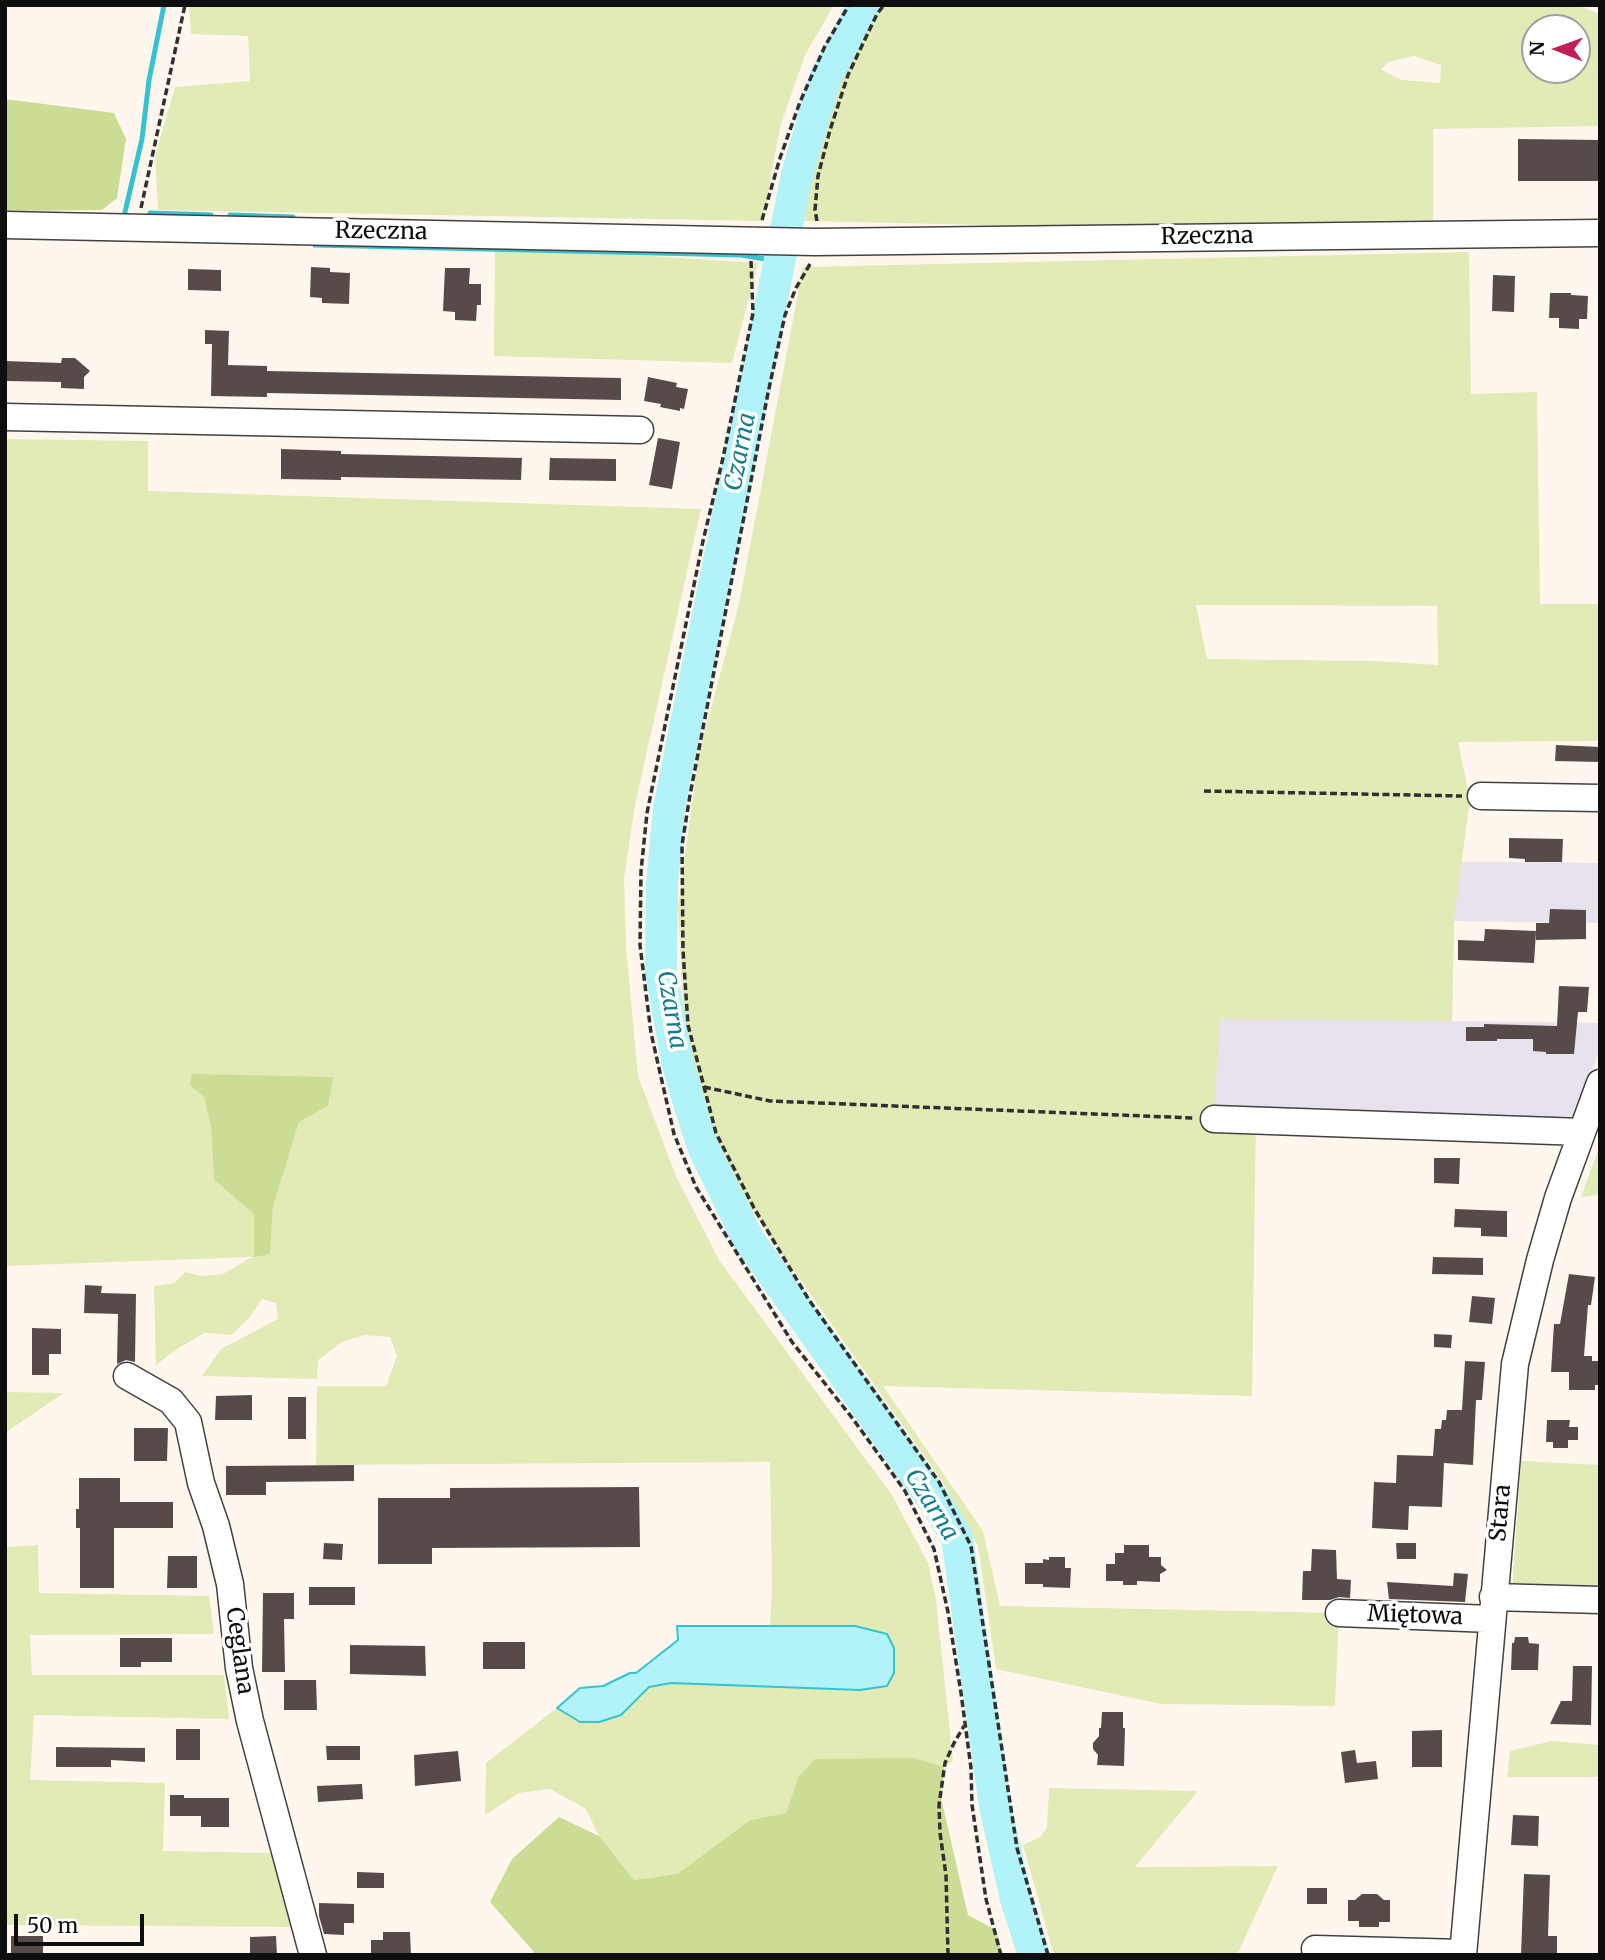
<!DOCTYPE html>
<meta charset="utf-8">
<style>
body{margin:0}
#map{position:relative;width:1605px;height:1960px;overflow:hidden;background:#fff7ee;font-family:Merriweather,serif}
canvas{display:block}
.frame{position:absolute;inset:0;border:7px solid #0e0e0e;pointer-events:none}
.north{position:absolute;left:1521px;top:14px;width:70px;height:70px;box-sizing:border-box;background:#fff;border:2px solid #9f9f9f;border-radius:50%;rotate:271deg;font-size:19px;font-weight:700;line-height:28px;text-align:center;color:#0e0e0e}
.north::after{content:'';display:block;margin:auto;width:24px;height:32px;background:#c32059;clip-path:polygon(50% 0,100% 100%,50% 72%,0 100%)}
.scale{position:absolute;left:14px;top:1914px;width:130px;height:32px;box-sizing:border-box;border:4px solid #0e0e0e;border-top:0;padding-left:9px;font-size:21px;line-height:24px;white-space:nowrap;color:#0e0e0e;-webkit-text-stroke:5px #fff;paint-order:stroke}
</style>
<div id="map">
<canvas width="1605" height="1960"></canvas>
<div class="frame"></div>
<div class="north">N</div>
<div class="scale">50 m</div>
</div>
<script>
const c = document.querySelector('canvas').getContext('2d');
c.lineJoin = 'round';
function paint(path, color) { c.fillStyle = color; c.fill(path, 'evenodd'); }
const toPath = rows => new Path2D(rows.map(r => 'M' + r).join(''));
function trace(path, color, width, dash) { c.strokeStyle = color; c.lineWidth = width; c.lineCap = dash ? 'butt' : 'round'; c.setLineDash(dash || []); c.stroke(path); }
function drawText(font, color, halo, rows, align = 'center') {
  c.font = font + ' Merriweather,serif'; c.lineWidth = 7; c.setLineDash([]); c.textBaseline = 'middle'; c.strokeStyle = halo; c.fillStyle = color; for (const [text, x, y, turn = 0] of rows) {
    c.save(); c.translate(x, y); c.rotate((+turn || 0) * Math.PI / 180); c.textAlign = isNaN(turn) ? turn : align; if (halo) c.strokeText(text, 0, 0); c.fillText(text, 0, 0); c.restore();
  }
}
const industrial = toPath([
 [1053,858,1600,863,1600,923,1454,921,1452,1021,1600,1023,1600,1050,1572,1124,1214,1111]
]);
const green = toPath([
 [189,5,834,5,805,55,780,127,763,221,158,210,155,156,175,87,250,81,248,36,191,34],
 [878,5,1576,5,1600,14,1600,126,1433,129,1433,220,1033,226,804,221,807,191,829,99,872,13],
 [1577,28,1577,70,1535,70,1535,28],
 [1414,56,1441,65,1440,83,1402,80,1381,70,1388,62],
 [495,246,758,263,732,363,494,356],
 [1469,252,1471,394,1537,392,1540,604,1600,604,1600,741,1458,742,1470,799,1454,920,1452,1021,1220,1019,1214,1111,1256,1120,1252,1396,883,1386,983,1531,1000,1606,1339,1613,1335,1706,1161,1704,996,1669,978,1546,942,1481,747,1204,703,1114,684,1018,678,907,699,753,739,604,803,267],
 [1196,605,1437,606,1438,665,1374,661,1207,659],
 [5,439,148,441,148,491,701,509,635,805,624,879,626,947,638,1076,676,1176,719,1260,892,1495,928,1563,936,1600,953,1761,944,1767,915,1758,798,1778,786,1813,750,1820,677,1874,634,1880,599,1836,586,1809,550,1789,519,1793,485,1815,486,1763,557,1708,580,1722,621,1715,649,1687,671,1683,860,1690,855,1626,770,1626,772,1585,770,1462,316,1465,317,1386,386,1386,397,1356,390,1337,364,1335,342,1342,318,1360,317,1379,202,1376,221,1349,278,1319,276,1303,262,1299,249,1318,232,1335,204,1333,177,1349,156,1365,154,1286,174,1283,185,1272,202,1276,223,1274,252,1257,5,1266],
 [204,1097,328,1106,299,1122,273,1207,269,1254,254,1214,214,1180,211,1128],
 [1600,1145,1600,1195,1581,1197],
 [5,1392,64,1393,5,1433],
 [1521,1461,1600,1465,1600,1590,1512,1589],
 [38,1545,39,1593,209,1596,214,1634,30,1635,32,1675,224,1675,229,1719,34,1715,30,1780,165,1783,163,1851,275,1853,292,1927,5,1925,5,1547],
 [1552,1741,1600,1745,1600,1777,1507,1777,1510,1751],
 [1049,1788,1198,1791,1135,1867,1278,1866,1237,1955,1054,1955,1023,1845,1040,1837,1047,1828]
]);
const forest = toPath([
 [5,99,114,113,126,139,117,198,102,210,5,211],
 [192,1074,333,1077,328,1106,299,1122,273,1207,270,1254,254,1257,254,1214,214,1180,211,1128,204,1097,190,1085],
 [915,1758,944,1767,941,1798,968,1915,996,1930,1002,1955,532,1955,534,1952,490,1902,512,1859,559,1817,599,1836,634,1880,677,1874,750,1820,786,1813,798,1778,815,1759]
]);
const water = toPath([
 [677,1626,855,1626,887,1634,894,1648,894,1673,887,1686,860,1690,671,1683,649,1687,621,1715,599,1722,580,1722,557,1708,580,1688,603,1686,630,1673,636,1673,678,1640,677,1626]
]);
const stream = toPath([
 [125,212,142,139,149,80,164,5],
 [150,213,211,215],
 [230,215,293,217],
 [315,245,741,255,765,259,778,264]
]);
const river = toPath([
 [864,5,825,79,797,175,669,808,662,884,661,971,677,1061,689,1103,704,1149,748,1239,937,1505,957,1538,995,1806,1016,1899,1034,1955]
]);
const building = toPath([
 [1518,139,1600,140,1600,181,1518,181],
 [311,267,330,268,330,272,350,273,349,304,322,303,322,298,310,297],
 [445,268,470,268,469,284,481,284,481,305,477,305,476,321,455,320,455,312,443,311],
 [188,269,221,270,221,291,188,290],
 [1493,275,1515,276,1514,312,1492,311],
 [1550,293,1571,293,1571,295,1588,296,1587,319,1579,319,1579,329,1559,328,1559,318,1549,318],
 [205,330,229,331,228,365,267,366,267,371,621,378,621,400,267,393,267,397,211,396,212,344,205,344],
 [62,358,75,358,90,371,84,377,84,389,61,388,61,382,5,381,5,361,61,363],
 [648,377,677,383,676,387,688,389,684,409,680,408,680,411,660,407,661,404,644,401],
 [658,438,680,442,672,489,649,485],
 [281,449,341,451,341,454,522,458,521,480,341,477,341,480,281,479],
 [550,458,616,459,616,481,549,480],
 [1556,745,1600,747,1600,762,1555,761],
 [1509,838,1563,839,1562,862,1525,862,1525,859,1509,858],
 [1550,909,1586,910,1586,939,1536,940,1536,932,1534,963,1458,960,1458,940,1484,941,1485,929,1536,931,1536,923,1549,923],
 [1559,986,1589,987,1587,1012,1578,1012,1574,1054,1546,1054,1546,1052,1533,1051,1533,1039,1497,1039,1497,1041,1466,1041,1466,1027,1484,1027,1484,1024,1557,1026],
 [1434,1158,1460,1158,1459,1184,1434,1183],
 [1455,1209,1507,1211,1507,1237,1481,1236,1481,1228,1454,1227],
 [1433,1257,1483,1258,1483,1275,1432,1274],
 [1569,1274,1595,1277,1591,1305,1588,1305,1584,1356,1592,1356,1592,1361,1600,1361,1600,1385,1595,1385,1595,1390,1569,1390,1569,1372,1551,1372,1554,1324,1560,1324],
 [85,1285,102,1286,101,1293,136,1294,135,1362,126,1360,117,1364,118,1314,84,1313],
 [1472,1296,1495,1298,1492,1324,1469,1322],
 [32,1328,61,1329,61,1354,49,1354,49,1375,32,1375],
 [1434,1334,1452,1335,1451,1348,1434,1347],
 [1465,1361,1485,1362,1482,1400,1476,1400,1473,1465,1444,1463,1442,1507,1409,1506,1408,1530,1372,1528,1374,1482,1396,1483,1397,1455,1433,1456,1435,1429,1441,1429,1442,1420,1446,1420,1447,1410,1462,1410],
 [252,1395,252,1420,215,1420,216,1396],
 [288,1397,306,1397,306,1439,288,1439],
 [1547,1420,1570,1420,1569,1427,1578,1427,1578,1440,1568,1440,1568,1448,1553,1448,1553,1442,1546,1442],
 [134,1428,168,1428,167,1461,134,1461],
 [354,1465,354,1481,266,1482,266,1495,226,1495,226,1466],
 [79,1478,120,1478,120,1502,173,1502,173,1528,114,1528,114,1588,80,1588,80,1528,76,1528,76,1509,79,1509],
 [639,1487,640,1547,432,1548,432,1564,378,1564,378,1498,450,1498,450,1488],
 [324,1543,343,1544,342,1560,323,1559],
 [1396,1543,1416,1543,1416,1559,1397,1559],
 [1124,1545,1149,1545,1149,1557,1161,1557,1161,1565,1167,1570,1160,1574,1160,1582,1137,1581,1137,1585,1123,1585,1123,1581,1106,1581,1106,1564,1115,1564,1115,1553,1124,1553],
 [1312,1549,1336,1550,1337,1579,1351,1580,1350,1598,1339,1597,1330,1600,1302,1600,1303,1571,1311,1571],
 [168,1556,197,1556,197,1588,167,1588],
 [1049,1557,1065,1557,1065,1568,1071,1568,1070,1588,1043,1587,1043,1584,1025,1584,1025,1563,1043,1563,1043,1559,1049,1560],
 [1454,1573,1468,1574,1465,1602,1389,1599,1387,1582,1453,1586],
 [309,1587,355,1587,355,1605,309,1605],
 [263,1593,294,1593,294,1619,284,1619,285,1672,262,1672],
 [1515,1637,1528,1637,1529,1643,1539,1644,1538,1670,1511,1670,1512,1643,1514,1643],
 [120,1638,172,1638,172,1662,141,1662,141,1667,120,1667],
 [483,1642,525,1642,525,1669,483,1669],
 [350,1645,425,1646,426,1676,350,1674],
 [1573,1666,1592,1666,1591,1725,1550,1724,1561,1701,1572,1701],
 [284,1680,316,1680,317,1710,284,1710],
 [1102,1712,1123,1712,1123,1728,1125,1728,1124,1766,1097,1765,1098,1755,1093,1749,1093,1743,1099,1736,1099,1728,1101,1728],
 [176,1729,200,1729,200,1760,176,1760],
 [1442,1730,1442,1767,1412,1767,1412,1731],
 [326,1746,360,1746,360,1760,327,1760],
 [56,1747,145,1748,145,1762,111,1760,111,1767,56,1767],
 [1355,1750,1357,1763,1376,1761,1378,1779,1345,1783,1341,1752],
 [458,1751,461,1781,415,1786,414,1755],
 [362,1784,363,1799,318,1802,317,1786],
 [170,1795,184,1795,184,1798,229,1798,229,1827,201,1827,201,1816,170,1816],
 [1513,1815,1539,1816,1538,1846,1511,1845],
 [357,1872,384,1873,384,1888,357,1888],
 [1524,1874,1550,1875,1548,1936,1557,1936,1557,1955,1521,1955],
 [1307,1888,1327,1888,1327,1904,1307,1904],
 [1362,1894,1377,1894,1384,1900,1390,1900,1390,1922,1379,1922,1379,1927,1359,1927,1359,1921,1348,1921,1348,1900,1355,1900],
 [319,1903,354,1904,354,1923,344,1923,344,1935,324,1934,319,1916],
 [383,1932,410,1932,411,1955,371,1955,371,1940,383,1940],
 [11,1936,43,1936,43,1955,11,1955],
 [276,1936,277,1955,250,1955,250,1937]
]);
const path = toPath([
 [141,208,185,5],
 [762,220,780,158,800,102,825,46,849,5],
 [817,221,815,210,818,176,830,130,848,75,877,14,884,5],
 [751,261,753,313,723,458,703,541,647,813,641,871,640,945,651,1033,674,1134,696,1187,792,1342,853,1419,905,1491,934,1549,948,1612,961,1693,971,1768,972,1805,986,1899,1001,1955],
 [810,264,796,288,785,315,768,393,690,795,682,845,683,950,688,1025,716,1133,754,1208,809,1300,939,1482,971,1546,1017,1848,1048,1955],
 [1204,791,1462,796],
 [704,1087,770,1101,1194,1118],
 [948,1955,946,1875,940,1833,939,1805,945,1763,954,1743,964,1726]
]);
const minor = toPath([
 [5,225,815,242,1600,233],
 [5,417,640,430],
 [1481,796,1600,798],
 [1214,1119,1582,1132],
 [127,1376,171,1401,188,1422,201,1483,216,1526,230,1584,239,1668,250,1721,313,1955],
 [1493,1597,1600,1600],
 [1339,1613,1491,1619],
 [1315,1949,1463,1953],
 [1463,1955,1515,1364,1540,1260,1558,1198,1600,1083]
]);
const streetNames = [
 ["Rzeczna",381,232,1],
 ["Rzeczna",1207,237,-1],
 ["Stara",1501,1513,-85],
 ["Miętowa",1415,1616,2],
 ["Ceglana",239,1651,82]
];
const waterNames = [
 ["Czarna",741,452,-79],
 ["Czarna",671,1010,80],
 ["Czarna",931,1505,58]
];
paint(industrial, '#e8e2ed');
paint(green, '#e2ebb6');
paint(forest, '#cbdc95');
paint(water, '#b1f3f8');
trace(water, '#35c3d2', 2);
trace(stream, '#35c3d2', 5);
trace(river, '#b1f3f8', 32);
paint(building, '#574b4a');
trace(minor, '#414141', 29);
trace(path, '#303030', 3.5, [7, 3.5]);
trace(minor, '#fff', 26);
drawText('23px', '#0e0e0e', '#fff', streetNames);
drawText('italic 24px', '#127e8e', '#fff', waterNames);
</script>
